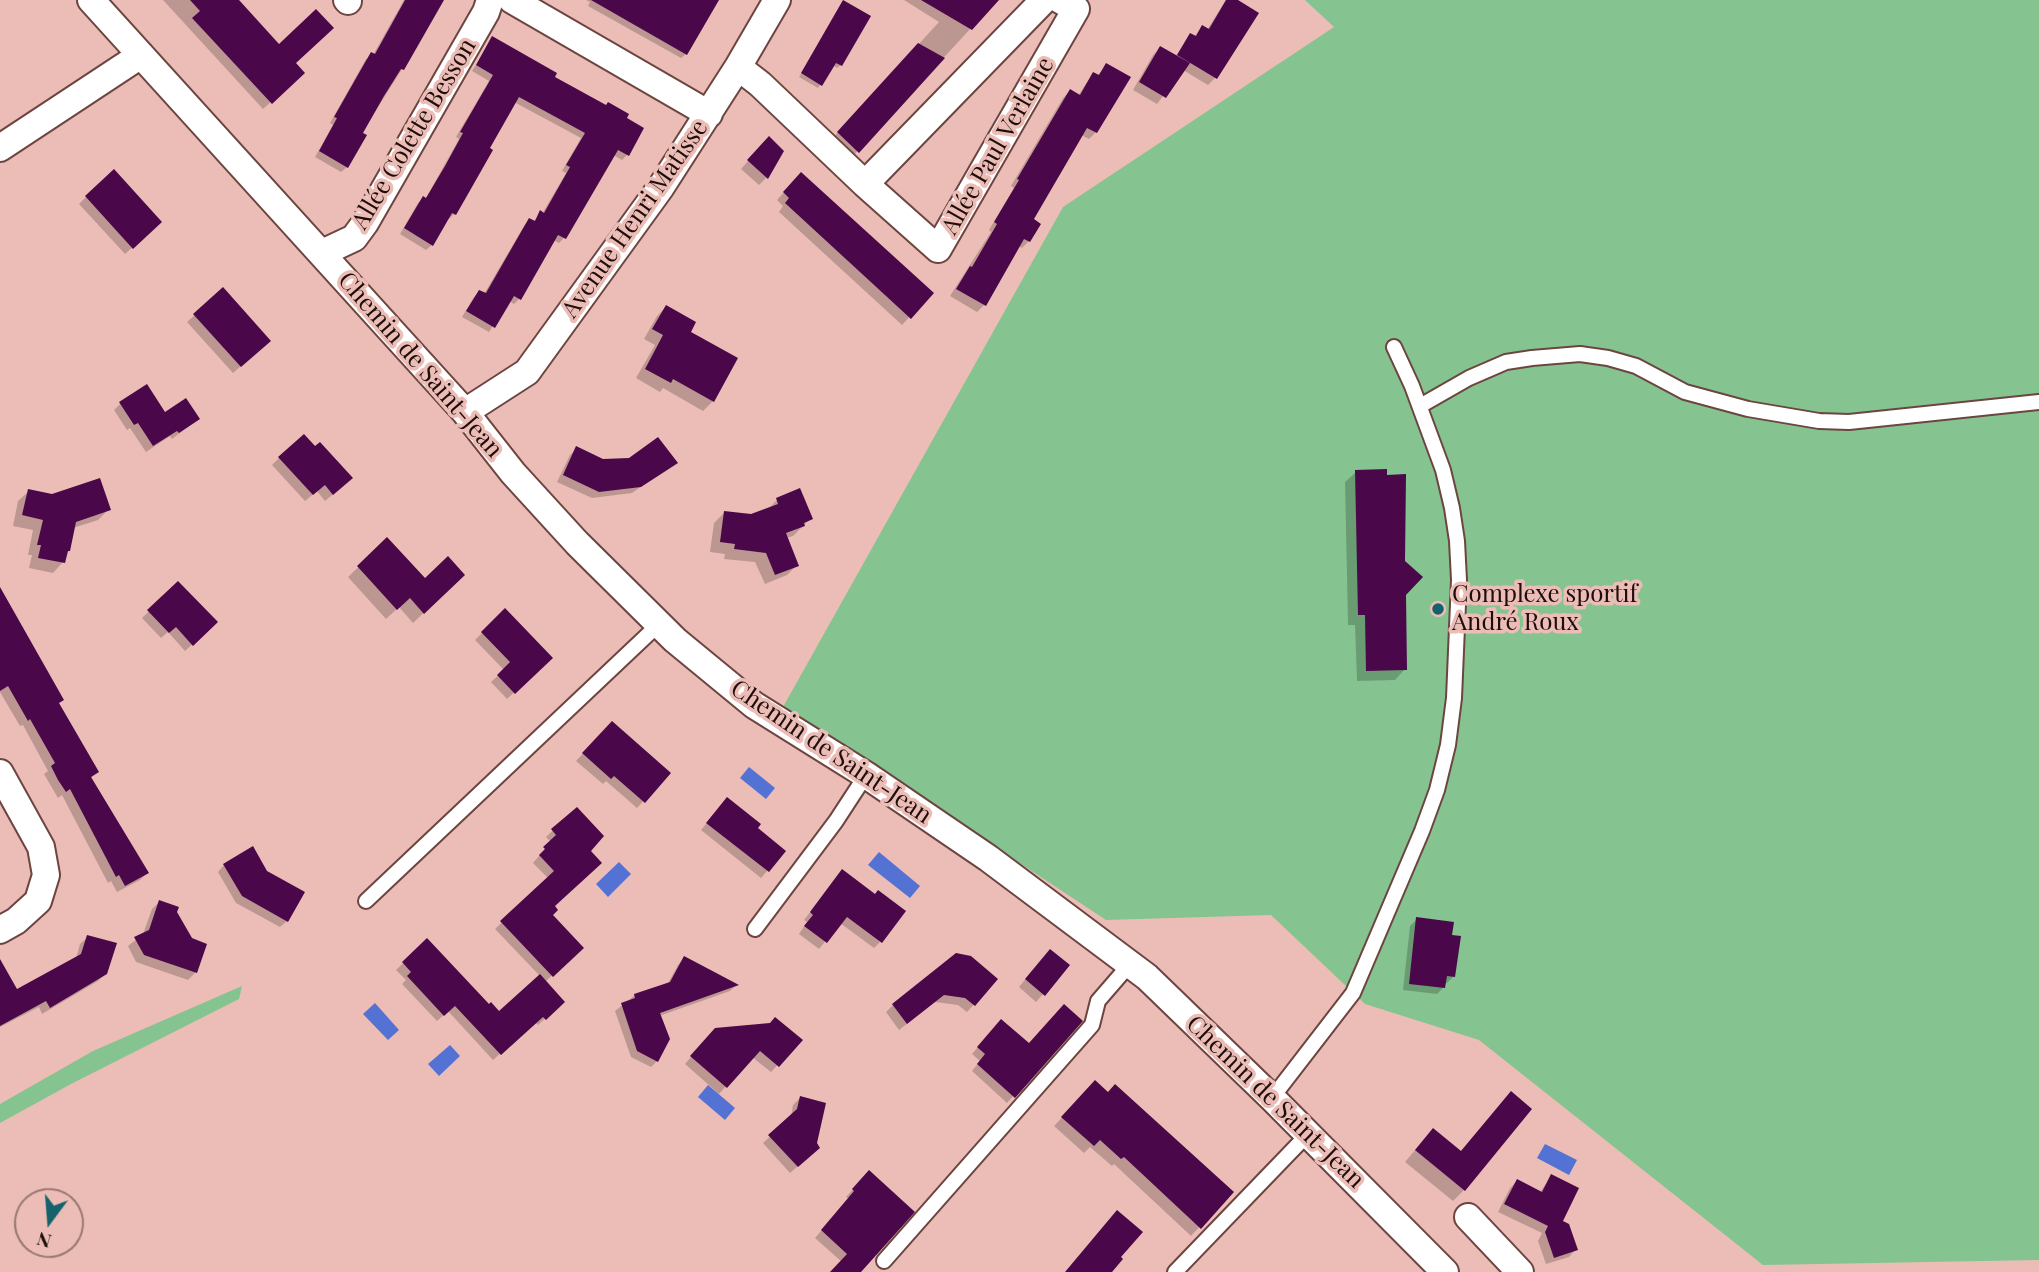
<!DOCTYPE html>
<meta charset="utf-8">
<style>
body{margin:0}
#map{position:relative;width:2039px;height:1272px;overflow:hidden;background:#ebbdb6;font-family:"Playfair Display",serif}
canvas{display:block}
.north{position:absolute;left:14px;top:1188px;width:70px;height:70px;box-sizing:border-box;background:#ebbdb6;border:2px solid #997772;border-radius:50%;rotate:196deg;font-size:19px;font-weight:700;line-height:28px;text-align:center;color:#1d0d0b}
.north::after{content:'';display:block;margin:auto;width:24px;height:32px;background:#15626c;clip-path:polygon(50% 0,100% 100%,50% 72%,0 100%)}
</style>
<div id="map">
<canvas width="2039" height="1272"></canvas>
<div class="north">N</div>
</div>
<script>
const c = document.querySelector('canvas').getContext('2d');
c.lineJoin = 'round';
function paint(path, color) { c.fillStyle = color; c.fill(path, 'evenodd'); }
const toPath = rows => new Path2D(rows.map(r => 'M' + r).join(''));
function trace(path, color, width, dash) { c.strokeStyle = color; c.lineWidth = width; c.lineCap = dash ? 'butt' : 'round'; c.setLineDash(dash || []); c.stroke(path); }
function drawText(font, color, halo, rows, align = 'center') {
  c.font = font + ' "Playfair Display",serif'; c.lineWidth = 7; c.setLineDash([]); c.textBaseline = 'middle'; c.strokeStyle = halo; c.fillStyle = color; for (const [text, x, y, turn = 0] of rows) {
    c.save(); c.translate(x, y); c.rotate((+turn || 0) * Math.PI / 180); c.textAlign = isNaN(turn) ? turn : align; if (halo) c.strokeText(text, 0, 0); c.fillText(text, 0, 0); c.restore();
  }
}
const green = toPath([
 [1305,0,2039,0,2039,1260,1763,1265,1479,1040,1365,1004,1271,915,1106,920,783,707,1063,207,1334,27],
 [242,986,239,999,71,1084,0,1123,0,1104,93,1051]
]);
const water = toPath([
 [749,767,775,788,766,799,740,778],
 [879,852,920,886,910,898,868,865],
 [619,862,631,874,608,897,596,884],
 [375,1003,399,1030,388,1040,363,1014],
 [450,1045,460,1056,439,1076,428,1064],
 [708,1085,735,1108,725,1120,698,1097],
 [1545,1144,1577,1160,1569,1175,1537,1158]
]);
const shadow = toPath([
 [163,0,236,0,294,63,296,80,263,109],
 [404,0,437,0,402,69,361,134,347,167,341,172,315,157,333,125,330,123,366,59,373,55],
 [586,0,654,0,686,54,681,58,588,6,590,2],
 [904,0,997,0,850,159,831,140,939,22],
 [1226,0,1234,0,1215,78,1208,85,1183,70,1157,104,1133,90,1153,55,1160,48,1175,57,1191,35,1194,37,1202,27,1207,30],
 [843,3,841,65,837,68,833,65,818,88,799,77],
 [493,38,552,77,627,155,622,160,613,155,564,238,559,243,553,240,519,299,514,304,509,301,489,332,462,317,474,297,479,292,484,294,524,226,529,220,533,222,541,213,542,214,566,173,562,171,581,138,514,102,454,214,449,219,447,218,432,245,426,250,400,234,418,203,423,198,425,200,440,173,459,139,456,137,489,81,472,71],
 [1107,65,1096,132,1089,139,1081,135,1031,220,1029,241,1022,248,1018,246,984,305,977,312,950,296,991,232,989,230,1014,188,1011,186,1063,98,1070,91,1078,96,1087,82,1094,74,1097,76],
 [761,146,782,151,766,178,759,185,741,169],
 [794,181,932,293,902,325,779,212,783,206,777,200],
 [86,197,153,229,125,254,79,204],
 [223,290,262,348,233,373,187,322],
 [666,307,688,333,713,401,703,411,663,388,660,392,636,378,655,345,644,339,657,316],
 [120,404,165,414,198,419,172,439,170,436,146,452,130,428,127,430,114,410],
 [577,448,603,460,676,462,632,493,592,498,557,482,570,455],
 [279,458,344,485,325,501,317,491,305,501,272,465],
 [1356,472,1404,594,1405,669,1395,680,1357,681,1355,625,1348,625,1345,482],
 [29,491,109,509,98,520,73,528,69,551,65,554,63,562,53,573,29,568,32,555,28,555,33,530,13,526,18,501],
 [777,500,811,518,793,536,786,538,797,565,787,575,765,584,755,562,724,559,725,554,710,552,714,523,724,513,751,516,767,510],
 [387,540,425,580,463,575,413,623,399,607,386,619,348,577],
 [178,583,209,629,185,651,168,632,161,638,142,618],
 [0,590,58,704,97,772,90,779,147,873,140,880,117,892,111,881,108,883,62,795,58,798,44,774,48,771,23,725,20,726,0,692],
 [505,610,550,658,507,699,491,682,504,670,475,640],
 [605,730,669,773,637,808,606,781,603,784,576,761],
 [721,806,755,828,784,851,761,878,701,830],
 [567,817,588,851,552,907,550,915,581,948,545,982,563,1002,538,1025,535,1022,493,1060,448,1011,437,1021,402,984,406,980,396,970,427,940,489,1007,499,1014,540,976,495,929,548,878,533,863,551,842,546,837],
 [224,865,287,921,280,927,236,903,218,872],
 [842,871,880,942,874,948,840,923,819,949,799,934,807,922,804,920],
 [159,902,176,913,196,972,188,980,136,962,128,946,143,934,152,909],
 [1417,919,1450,936,1454,976,1447,983,1444,983,1444,987,1437,994,1403,990,1410,926],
 [88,937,106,973,98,981,42,1014,39,1007,0,1027,0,992,16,991,76,959,80,944],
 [684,958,736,985,730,991,659,1016,657,1061,651,1067,631,1057,615,1011,635,995,667,985,678,965],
 [1043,958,1068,966,1036,1002,1019,987],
 [996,980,967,1012,958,1005,935,1002,899,1030,886,1012,893,1005],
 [1080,1021,1007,1103,972,1071,980,1061,972,1054,994,1028,1029,1045],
 [708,1037,800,1040,771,1072,752,1057,719,1094,685,1064],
 [1087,1091,1232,1192,1191,1236,1114,1164,1112,1166,1090,1147,1084,1153,1054,1126],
 [1511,1093,1464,1190,1453,1201,1405,1162,1422,1142,1460,1152],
 [800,1098,811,1155,790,1173,763,1143,791,1117,793,1105],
 [869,1172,859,1272,834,1272,842,1262,815,1238,849,1199,846,1197],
 [1551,1177,1560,1222,1576,1249,1569,1257,1546,1264,1538,1241,1542,1233,1498,1212,1510,1188,1517,1181,1540,1192]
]);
const building = toPath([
 [190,0,239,0,279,44,316,9,334,28,296,63,305,73,272,104,192,18,200,11],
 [405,0,444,0,404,70,401,69,384,96,363,133,367,135,348,168,319,151,337,118,334,117,355,80,371,52,375,54],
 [591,0,719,0,687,55],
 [843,0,871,16,842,66,836,63,822,86,801,73],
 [921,0,999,0,972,30],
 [1226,0,1238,0,1259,13,1217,79,1177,55,1190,33,1196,36,1202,25,1209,29],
 [492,36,557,73,555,77,606,105,608,102,629,114,627,118,644,128,629,156,618,150,566,239,558,235,521,300,514,296,495,328,466,311,479,290,486,293,529,218,535,221,540,210,544,213,570,167,566,165,585,133,519,97,490,148,493,150,468,194,456,215,452,213,433,246,404,228,423,196,426,198,445,166,463,133,460,132,493,75,476,65],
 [918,43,945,58,859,153,837,132],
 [1160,46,1190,63,1166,98,1139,82],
 [1106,63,1131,77,1097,133,1087,128,1034,219,1041,224,1030,242,1024,239,986,306,956,289,970,266,972,267,997,224,994,222,1019,180,1017,179,1070,89,1080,95,1093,72,1099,75],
 [769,136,784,151,768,179,747,160],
 [114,169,162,222,133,249,85,196],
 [801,172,934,293,911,319,785,203,789,198,783,192],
 [223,287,271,341,241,367,193,314],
 [666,305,696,322,691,332,738,358,714,402,673,379,671,383,645,369,663,335,652,329],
 [147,384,165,412,186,398,200,419,179,433,177,431,153,446,138,423,134,425,119,402],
 [304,434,315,446,320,442,353,478,333,495,325,485,313,495,278,457],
 [658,437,678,463,641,487,599,492,563,475,576,446,603,459,629,458],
 [1387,469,1387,475,1406,474,1405,561,1423,577,1406,595,1407,670,1366,671,1365,615,1358,615,1355,470],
 [100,478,111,510,76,522,70,551,68,551,65,563,38,558,41,545,37,545,43,520,22,515,28,489,52,494],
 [800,488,813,519,804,523,805,526,786,533,799,566,775,575,766,553,734,549,735,544,720,542,724,511,751,514,778,504,776,498],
 [387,537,425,578,448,556,465,575,424,614,410,598,397,610,357,566],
 [178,581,218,622,193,646,176,627,169,633,147,610],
 [0,587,64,700,59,703,99,772,91,777,149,873,125,886,119,875,116,877,70,789,66,792,58,780,51,766,55,763,30,719,28,721,8,686,0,691],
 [505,608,553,658,515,694,497,675,510,662,481,632],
 [612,721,671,773,645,803,614,776,611,779,582,753],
 [727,797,761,824,758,828,786,851,769,872,706,823],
 [577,807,604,836,591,851,602,863,555,906,558,910,553,915,584,948,553,977,500,921,554,871,539,855,545,849,543,847,556,835,551,829],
 [253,846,267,871,305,892,288,922,242,896,223,864],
 [842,869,875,894,878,890,906,911,882,943,847,917,827,943,804,926,813,915,810,912],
 [159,900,179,907,177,912,192,938,207,944,197,973,144,955,134,937,149,930],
 [1416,917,1454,922,1452,935,1461,936,1455,977,1447,976,1445,988,1409,984],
 [87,935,117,943,107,974,50,1008,46,1001,0,1026,0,959,17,989,81,954],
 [427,938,489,1004,491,1002,499,1011,540,974,565,1002,546,1020,543,1017,501,1055,455,1006,444,1016,407,976,411,972,402,962],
 [1050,949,1070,965,1045,996,1025,979],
 [956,953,971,956,998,979,975,1006,965,998,944,995,907,1024,892,1004],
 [684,956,739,985,660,1013,670,1039,658,1062,637,1051,621,1003,635,998,634,994,670,982],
 [1064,1004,1083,1021,1015,1098,977,1064,985,1054,977,1047,1001,1019,1029,1043],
 [775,1017,803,1040,779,1067,760,1051,727,1088,690,1056,715,1028,770,1023],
 [1095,1080,1108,1092,1115,1084,1234,1192,1201,1229,1124,1157,1121,1159,1100,1140,1094,1146,1061,1117],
 [1511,1091,1532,1109,1465,1191,1415,1150,1433,1128,1461,1151],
 [800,1096,826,1103,817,1143,820,1148,798,1167,768,1135,797,1109],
 [869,1170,915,1212,861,1272,830,1272,847,1254,821,1230,854,1191,852,1189],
 [1551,1174,1579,1188,1563,1221,1569,1224,1578,1250,1554,1258,1545,1232,1548,1226,1504,1204,1517,1179,1542,1192],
 [1117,1210,1143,1232,1121,1257,1123,1259,1112,1272,1065,1272]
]);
const lane = toPath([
 [1420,406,1469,378,1506,362,1532,358,1580,354,1608,358,1636,366,1685,392,1748,409,1819,421,1849,422,2039,402],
 [366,901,659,624],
 [755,929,836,821,866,775],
 [1272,1098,1353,993,1422,831,1437,790,1448,745,1454,698,1459,580,1457,541,1452,508,1443,470,1412,386,1394,347],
 [884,1261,1092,1025,1098,1001,1130,964],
 [1175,1272,1308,1134]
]);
const street = toPath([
 [91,0,465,412,513,473,577,543,675,640,754,705,866,775,988,858,1147,977,1272,1098,1445,1272],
 [347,0,348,1],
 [512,0,709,114],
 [738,67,760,84,865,184,938,249,1076,9,1060,0],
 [0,148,141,55],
 [865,184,1044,0],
 [322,253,354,238,365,223,486,12,490,0],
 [465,412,527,372,661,187,738,67,777,0],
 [0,773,41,847,46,875,38,901,16,921,0,930],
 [1468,1217,1520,1272]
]);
const markers = [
 [1438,609,7,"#15626c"]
];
const streetNames = [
 ["Allée Colette Besson",414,134,-59],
 ["Allée Paul Verlaine",998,146,-60],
 ["Avenue Henri Matisse",635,219,-55],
 ["Chemin de Saint-Jean",420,365,49],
 ["Chemin de Saint-Jean",831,752,34],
 ["Chemin de Saint-Jean",1275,1102,44]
];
const poiNames = [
 ["Complexe sportif",1452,595],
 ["André Roux",1452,623]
];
paint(green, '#85c490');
paint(water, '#5471d4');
paint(shadow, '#0003');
paint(building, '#4a0749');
trace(lane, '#6c4540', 18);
trace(street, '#6c4540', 30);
trace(lane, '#fff', 14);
trace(street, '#fff', 26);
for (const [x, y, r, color] of markers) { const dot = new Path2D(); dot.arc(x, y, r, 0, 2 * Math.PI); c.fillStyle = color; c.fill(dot); trace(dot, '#ebbdb6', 2.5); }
drawText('24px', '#1d0d0b', '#ebbdb6', streetNames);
drawText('24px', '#1d0d0b', '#ebbdb6', poiNames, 'left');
</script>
